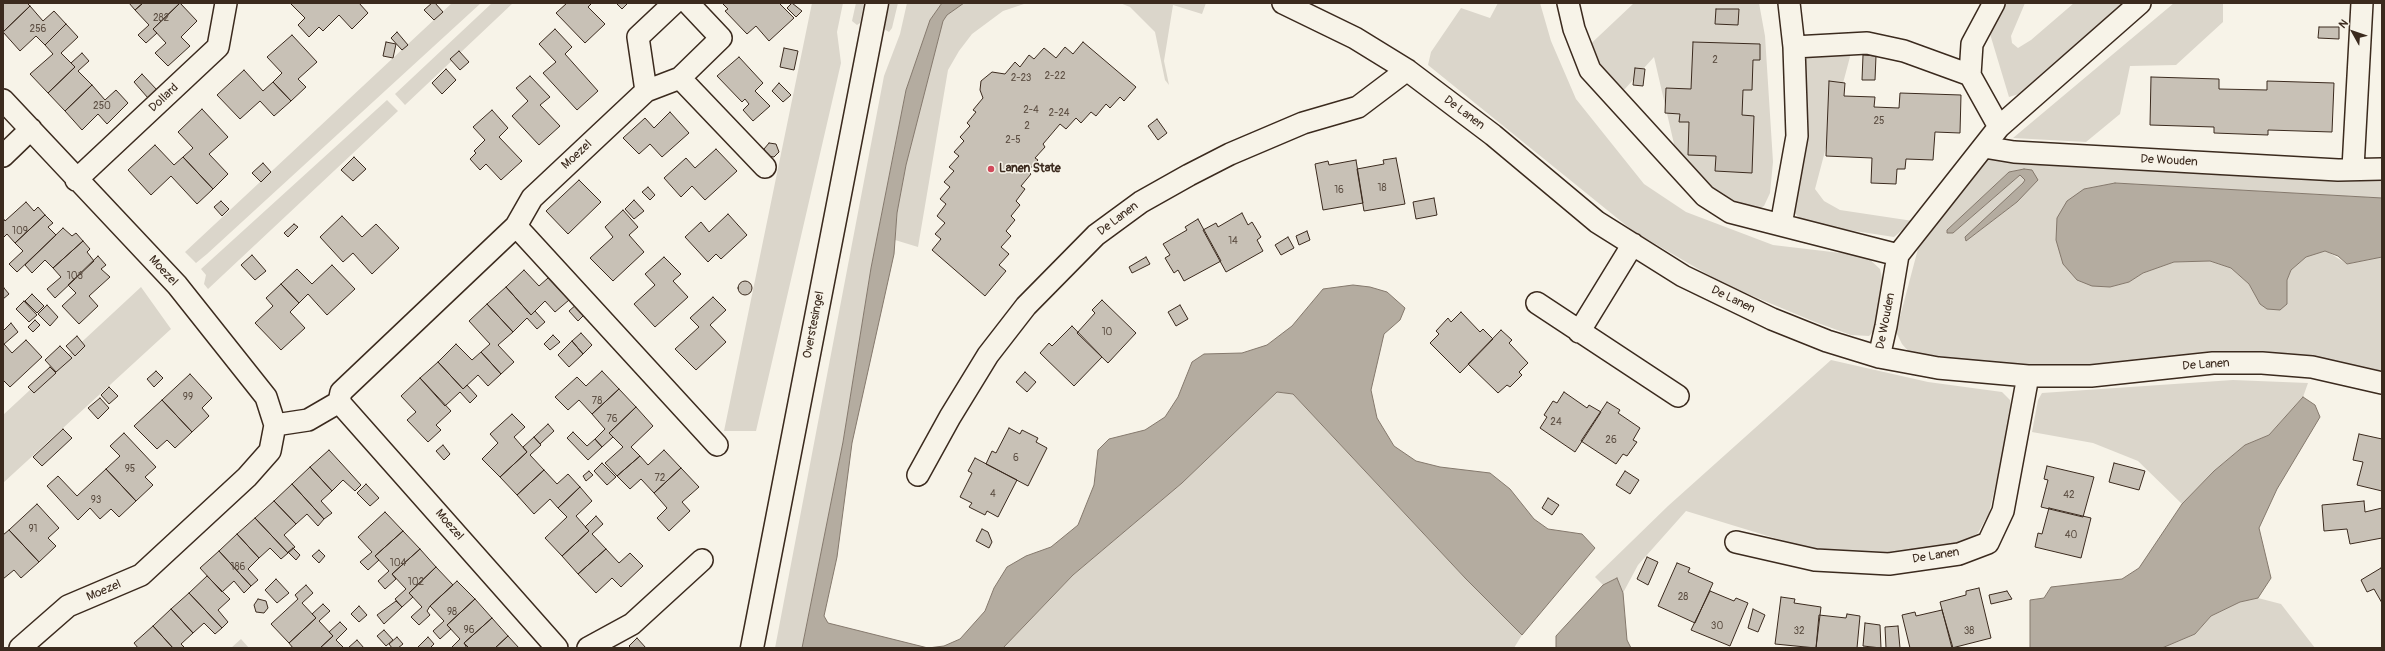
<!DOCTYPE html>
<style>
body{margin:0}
#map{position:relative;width:2385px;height:651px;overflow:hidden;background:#f7f3e8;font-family:Pangolin,sans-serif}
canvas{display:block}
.frame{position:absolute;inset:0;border:4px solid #3b2a1e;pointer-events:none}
.north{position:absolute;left:2333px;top:12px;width:40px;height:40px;-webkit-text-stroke:3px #f7f3e8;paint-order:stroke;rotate:310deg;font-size:11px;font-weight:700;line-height:16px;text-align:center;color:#3b2a1e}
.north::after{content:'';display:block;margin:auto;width:14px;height:18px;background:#3b2a1e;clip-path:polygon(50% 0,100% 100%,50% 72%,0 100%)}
</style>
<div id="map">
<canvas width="2385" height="651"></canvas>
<div class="frame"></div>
<div class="north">N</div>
</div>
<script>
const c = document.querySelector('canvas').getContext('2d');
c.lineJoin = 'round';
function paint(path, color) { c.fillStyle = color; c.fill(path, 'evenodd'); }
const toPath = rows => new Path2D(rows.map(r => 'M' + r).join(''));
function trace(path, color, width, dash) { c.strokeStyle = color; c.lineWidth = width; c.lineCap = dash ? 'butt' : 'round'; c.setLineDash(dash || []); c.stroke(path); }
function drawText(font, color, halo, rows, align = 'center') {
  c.font = font + ' Pangolin,sans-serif'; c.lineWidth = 3; c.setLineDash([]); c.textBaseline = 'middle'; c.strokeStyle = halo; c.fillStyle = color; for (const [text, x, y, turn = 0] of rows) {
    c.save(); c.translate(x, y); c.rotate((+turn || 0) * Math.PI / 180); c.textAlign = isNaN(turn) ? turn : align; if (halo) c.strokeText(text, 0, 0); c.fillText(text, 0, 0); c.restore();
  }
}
const green = toPath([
 [452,3,481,3,207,254,196,263,185,252],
 [492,3,513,3,405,105,395,94],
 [812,3,843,3,837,32,841,63,756,431,724,431],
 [856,3,864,3,860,23,857,25,852,21],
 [890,3,898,3,892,28,889,32,884,29],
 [907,3,942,3,930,20,906,90,871,268,843,442,802,648,775,648,884,76,900,34],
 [964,3,1027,3,1003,11,972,34,959,51,948,70,918,247,895,240,897,213,906,165,943,21,947,15],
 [1120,3,1206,3,1202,14,1173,5,1164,61,1169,85,1165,80,1155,32,1130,7],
 [1498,3,1540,3,1551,41,1576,99,1644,184,1686,212,1773,245,1866,256,1880,269,1885,291,1877,328,1869,336,1851,335,1815,322,1724,284,1633,231,1428,65,1431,52,1461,8,1490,18],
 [1634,3,1759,3,1765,36,1773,162,1770,193,1764,206,1751,213,1683,183,1654,57,1613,102,1581,53],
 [1993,3,2025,3,2011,36,2012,43,2018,48,2031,40,2074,3,2129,3,2019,94,2009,97,1987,24],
 [2174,3,2223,3,2223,22,2176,65,2130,66,2120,114,2086,142,2013,138],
 [1851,53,1815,189,1824,201,1840,210,1913,221,1894,237,1803,223,1791,208,1800,59,1819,55],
 [387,100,398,111,208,289,204,284,206,275,201,269],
 [1988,156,2382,179,2382,198,2115,183,2084,189,2110,287,2129,282,2143,273,2174,262,2210,261,2231,268,2249,284,2260,304,2287,304,2287,280,2291,270,2306,257,2325,250,2347,264,2382,257,2382,371,2333,360,2275,353,2228,352,2084,365,2028,366,1974,361,1909,352,1902,344,1896,332,1919,245,1925,233],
 [2024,169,2032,170,2017,202,1966,241,2023,183,2025,180,2020,175,1953,233,1947,233,1947,230,2009,172],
 [141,287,171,329,3,483,3,415],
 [1831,360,1928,382,2002,392,2010,400,2012,415,1989,513,1978,533,1957,546,1880,554,1844,555,1807,548,1686,511,1638,565,1623,593,1617,578,1603,585,1595,577,1668,506],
 [2233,380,2308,383,2303,397,2269,435,2245,445,2214,471,2182,504,2138,461,2093,443,2032,432,2038,400,2042,393],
 [1277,392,1293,394,1466,579,1522,635,1514,648,1003,648,1073,575,1182,483],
 [2258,598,2281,604,2315,648,2162,648,2195,634,2211,616,2240,602],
 [241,639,249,648,231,648]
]);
const water = toPath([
 [942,3,964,3,947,15,943,21,906,165,897,213,894,254,852,443,837,557,824,616,828,623,928,648,944,646,960,639,985,611,994,588,1007,567,1026,556,1051,547,1078,525,1094,485,1098,450,1109,439,1145,430,1165,417,1178,397,1192,362,1204,354,1242,353,1267,345,1292,326,1323,289,1353,285,1370,287,1387,292,1405,308,1400,320,1384,334,1371,390,1377,418,1394,446,1416,461,1440,467,1490,473,1510,489,1534,519,1548,529,1582,534,1595,548,1522,635,1466,579,1293,394,1277,392,1182,483,1073,575,1003,648,802,648,843,442,871,268,906,90,930,20,942,3],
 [2024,169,2032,170,2038,180,2017,202,1966,241,1965,237,2023,183,2025,180,2020,175,1953,233,1947,233,1947,230,2009,172,2024,169],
 [2115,183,2382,198,2382,257,2347,264,2338,256,2325,251,2306,257,2291,270,2287,280,2287,304,2280,310,2267,309,2260,304,2249,284,2231,268,2210,261,2174,262,2143,273,2129,282,2110,287,2092,286,2077,280,2063,264,2056,240,2057,218,2067,201,2084,189,2115,183],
 [2303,397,2315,405,2320,417,2277,489,2259,528,2271,578,2258,598,2240,602,2211,616,2195,634,2162,648,2030,648,2030,600,2044,598,2051,587,2122,579,2139,568,2182,504,2214,471,2245,445,2269,435,2303,397],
 [1617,578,1623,593,1627,640,1631,648,1556,648,1556,636,1603,585,1617,578]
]);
const building = toPath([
 [3,3,27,3,30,6,3,32,3,3],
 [129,3,143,3,135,10,129,3],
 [143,3,180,3,153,29,157,33,146,43,138,35,149,25,135,10,143,3],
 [180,3,197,21,181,37,190,46,168,66,155,53,166,43,153,29,180,3],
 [290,3,359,3,368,13,352,29,339,15,323,31,319,27,309,37,298,25,305,18,290,3],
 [432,3,435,3,443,12,434,20,424,10,432,3],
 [567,3,592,3,588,7,605,24,585,43,556,13,567,3],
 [616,3,628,3,622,9,616,3],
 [722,3,779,3,794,18,769,41,756,26,747,34,725,11,728,9,722,3],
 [792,3,802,11,796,17,787,8,792,3],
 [30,6,43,21,54,11,66,24,45,45,36,36,20,51,3,32,30,6],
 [1716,9,1739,9,1738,25,1715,24,1716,9],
 [66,24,78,37,61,53,75,67,48,93,30,74,53,54,45,45,66,24],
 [2319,27,2339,27,2339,39,2318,38,2319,27],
 [555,29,572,47,565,54,598,91,577,110,543,73,556,62,539,44,555,29],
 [397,32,408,45,402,50,391,38,397,32],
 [292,35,317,62,298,79,306,87,291,101,273,82,282,73,267,57,292,35],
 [386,42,396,44,393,58,383,56,386,42],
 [1083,42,1136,87,1124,101,1120,97,1110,108,1106,104,1096,116,1091,112,1081,123,1076,118,1066,129,1060,124,1043,144,1045,147,1035,158,1038,160,1028,171,1031,174,1021,186,1025,189,1016,201,1020,205,1011,216,1015,220,1006,231,1011,236,1001,247,1009,254,999,265,1006,271,985,296,932,250,941,239,935,234,945,223,937,216,946,204,940,199,950,187,944,182,954,171,949,167,959,156,954,152,964,141,960,137,970,126,967,123,976,112,973,110,983,98,980,90,981,81,992,72,1005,74,1015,62,1020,67,1029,55,1034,59,1044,48,1056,58,1065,47,1073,54,1083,42],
 [1693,42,1760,44,1760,60,1753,60,1752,90,1743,90,1742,115,1754,116,1752,173,1715,171,1716,156,1688,155,1689,122,1679,122,1680,114,1665,113,1666,88,1691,89,1693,42],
 [784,48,798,51,794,70,780,67,784,48],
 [459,51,469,62,460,70,450,59,459,51],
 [82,53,89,61,78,71,92,85,65,111,48,93,75,67,71,63,82,53],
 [1863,55,1876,56,1875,80,1862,80,1863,55],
 [739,57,763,83,755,91,770,106,753,121,743,110,749,104,745,99,742,102,717,76,739,57],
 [1635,68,1645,69,1643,86,1633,85,1635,68],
 [446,69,456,80,442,94,432,83,446,69],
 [244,70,263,91,273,82,291,101,274,116,260,101,240,119,217,95,244,70],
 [142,74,157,90,148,98,134,82,142,74],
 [530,76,550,97,540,105,560,126,539,145,512,116,528,101,516,88,530,76],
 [2151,77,2219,79,2219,89,2267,90,2267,81,2334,83,2332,132,2268,130,2268,135,2214,133,2214,127,2150,125,2151,77],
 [1829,81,1845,83,1844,96,1875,97,1874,107,1899,108,1900,93,1961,95,1960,133,1935,132,1933,160,1906,159,1905,169,1897,169,1896,184,1871,183,1872,158,1826,156,1829,81],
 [779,83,791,95,783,102,772,91,779,83],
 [92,85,105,100,116,90,128,103,107,124,98,114,82,130,65,111,92,85],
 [202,109,228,137,209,154,228,174,213,189,183,157,193,148,178,132,202,109],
 [492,110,508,128,499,137,522,161,501,180,486,164,480,170,470,159,476,153,474,151,485,140,473,127,492,110],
 [670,112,689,133,662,157,650,144,639,154,623,138,645,118,654,128,670,112],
 [1157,119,1167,133,1158,140,1148,126,1157,119],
 [769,143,776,144,779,152,774,157,767,156,764,149,769,143],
 [155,145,174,165,183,157,213,189,197,204,171,176,151,195,128,170,155,145],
 [716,149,737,171,705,200,692,186,681,197,664,178,686,158,695,168,716,149],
 [354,157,366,169,353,181,341,170,354,157],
 [1396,158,1405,204,1364,211,1357,169,1384,164,1383,160,1396,158],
 [1356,160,1363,203,1323,210,1315,164,1328,161,1329,165,1356,160],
 [263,163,271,172,261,182,252,173,263,163],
 [579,180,601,202,568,234,546,211,579,180],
 [648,187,655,195,650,200,642,192,648,187],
 [1434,198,1437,215,1416,219,1413,202,1434,198],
 [634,200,644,211,634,219,625,209,634,200],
 [221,201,229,209,222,216,214,207,221,201],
 [26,202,34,211,38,207,45,215,15,243,7,234,3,238,3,218,5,221,26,202],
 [623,210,638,227,629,235,644,252,613,281,590,258,613,237,605,227,623,210],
 [1242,213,1248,225,1252,222,1261,237,1257,240,1263,251,1226,272,1203,230,1216,223,1218,227,1242,213],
 [728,214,747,235,721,259,716,254,708,262,685,237,701,222,709,232,728,214],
 [45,215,53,223,48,227,56,235,17,272,9,264,23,251,15,243,45,215],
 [342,216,362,237,376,224,399,248,372,274,353,253,343,262,320,237,342,216],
 [1198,219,1221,261,1184,281,1178,270,1174,273,1165,258,1170,255,1163,244,1187,230,1185,227,1198,219],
 [294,224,298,227,288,237,284,233,294,224],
 [63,228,72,236,76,233,83,241,53,268,45,260,32,273,25,265,63,228],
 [1307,231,1310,240,1299,245,1296,236,1307,231],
 [1288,237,1294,248,1281,255,1275,245,1288,237],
 [83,241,90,249,87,252,94,261,55,298,47,289,61,277,53,268,83,241],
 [252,255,266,271,255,280,241,265,252,255],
 [98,256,106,265,101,269,110,277,89,296,98,306,79,324,62,306,76,293,68,285,98,256],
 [664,257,681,274,673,281,688,297,655,327,634,304,655,285,645,274,664,257],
 [1146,257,1150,264,1132,273,1129,267,1146,257],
 [332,265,355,289,327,315,308,294,299,303,281,284,297,269,312,284,332,265],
 [524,270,539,286,548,278,569,300,555,312,545,301,531,315,506,287,524,270],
 '738 288a7 7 0 1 1 14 0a7 7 0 1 1-14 0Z',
 [281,284,299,303,290,312,305,328,281,350,255,323,273,306,266,298,281,284],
 [506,287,531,315,535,311,545,322,537,329,527,318,513,332,487,304,506,287],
 [4,288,9,294,3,299,3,289,4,288],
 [32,294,44,306,37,313,25,301,32,294],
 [713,297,726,310,710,325,726,342,696,370,675,349,699,327,690,318,713,297],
 [1102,300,1136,333,1108,363,1077,333,1095,313,1092,310,1102,300],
 [24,301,37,315,29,322,16,309,24,301],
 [487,304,513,332,498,345,514,362,501,374,481,352,490,344,469,321,487,304],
 [577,304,586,313,578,321,569,311,577,304],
 [47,305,58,317,50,326,38,314,47,305],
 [1180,305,1188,319,1176,326,1168,312,1180,305],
 [1461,312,1480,332,1483,329,1493,339,1460,373,1430,343,1439,334,1436,331,1448,318,1451,322,1461,312],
 [35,320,40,325,33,332,28,327,35,320],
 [11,323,18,332,3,345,3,331,11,323],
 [1072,326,1102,357,1074,386,1040,353,1049,343,1052,346,1072,326],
 [1501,330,1512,340,1509,343,1528,363,1519,372,1522,375,1510,387,1507,385,1498,393,1468,364,1501,330],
 [581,333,592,345,583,354,572,341,581,333],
 [553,335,560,342,550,350,544,344,553,335],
 [77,336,85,346,75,356,66,346,77,336],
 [26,340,42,357,10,387,3,380,3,345,4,344,12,353,26,340],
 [572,341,583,354,569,367,558,355,572,341],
 [456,344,472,360,481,352,501,374,488,386,478,375,463,389,438,362,456,344],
 [60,346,72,358,56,372,45,360,60,346],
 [438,362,463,389,467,385,477,396,470,403,460,392,445,406,420,378,438,362],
 [50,367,56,373,34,393,28,387,50,367],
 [156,371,163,378,154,387,147,379,156,371],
 [602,371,619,389,592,414,579,400,568,410,555,397,577,377,586,386,602,371],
 [1025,372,1036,382,1027,392,1016,382,1025,372],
 [190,374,212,398,202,408,209,416,192,432,162,400,190,374],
 [420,378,451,411,436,425,441,430,428,442,407,420,416,412,401,396,420,378],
 [109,387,118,396,109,404,101,395,109,387],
 [619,389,636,407,609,433,613,437,602,447,595,439,605,429,592,414,619,389],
 [1564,392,1587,408,1589,405,1601,412,1575,452,1540,428,1547,417,1544,415,1553,401,1557,403,1564,392],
 [100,398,109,408,98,419,88,408,100,398],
 [162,400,192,432,175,448,167,440,157,449,134,426,162,400],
 [1607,402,1620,410,1618,413,1640,428,1633,440,1637,442,1627,456,1623,454,1616,464,1581,441,1607,402],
 [636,407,653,426,631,447,640,456,617,476,605,463,623,447,609,433,636,407],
 [512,414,525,427,514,437,527,452,500,477,482,459,498,443,490,434,512,414],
 [548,424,554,431,540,444,534,437,548,424],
 [1009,428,1020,434,1022,430,1038,438,1036,442,1047,448,1028,486,986,464,992,451,996,453,1009,428],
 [63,429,72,438,42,466,33,457,63,429],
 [573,432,587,446,595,439,602,447,588,460,567,438,573,432],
 [124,433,156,467,145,477,153,485,136,501,106,469,120,456,110,446,124,433],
 [2359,434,2382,439,2382,491,2357,485,2363,462,2353,460,2359,434],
 [534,437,541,445,530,455,544,470,517,495,500,477,527,452,523,447,534,437],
 [443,445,450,454,444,460,436,451,443,445],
 [329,450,361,485,355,491,343,480,332,491,310,467,329,450],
 [664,450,681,468,654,493,641,479,630,489,617,476,640,456,648,465,664,450],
 [975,458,1017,480,998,517,987,511,985,515,969,507,972,503,960,497,972,473,968,471,975,458],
 [602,463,616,477,607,485,594,471,602,463],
 [2114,463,2145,471,2139,490,2109,482,2114,463],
 [2047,466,2094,477,2083,517,2041,507,2048,480,2044,479,2047,466],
 [310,467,332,491,321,501,332,513,324,519,292,484,310,467],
 [681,468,699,487,682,502,690,511,669,531,657,518,667,508,654,493,681,468],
 [106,469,136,501,119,517,111,509,100,519,90,508,78,520,47,486,58,476,77,496,106,469],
 [544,470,557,484,568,474,580,487,558,508,550,499,534,514,517,495,544,470],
 [589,471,593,475,586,481,583,476,589,471],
 [1625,471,1639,480,1630,494,1616,485,1625,471],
 [292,484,324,519,318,526,307,514,296,524,274,501,292,484],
 [366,484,379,498,370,506,357,493,366,484],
 [580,487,592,501,576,516,589,531,562,556,545,538,567,517,558,508,580,487],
 [1548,498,1559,505,1552,515,1542,508,1548,498],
 [274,501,296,524,284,535,295,547,288,553,255,518,274,501],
 [2364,501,2365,512,2382,508,2382,538,2350,544,2347,529,2324,531,2322,505,2364,501],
 [37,504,59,528,48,538,56,546,39,562,9,530,37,504],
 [2049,508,2091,518,2081,558,2035,547,2038,533,2042,534,2049,508],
 [385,512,403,531,375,556,379,560,368,570,360,562,372,552,358,537,385,512],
 [596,516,603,524,592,534,606,549,578,574,562,556,589,531,585,527,596,516],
 [255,518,288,553,281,559,270,548,259,558,237,534,255,518],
 [982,529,988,532,992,542,989,548,976,541,982,529],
 [9,530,39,562,21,578,14,570,3,579,3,535,9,530],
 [403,531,420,549,392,574,396,579,385,589,378,581,389,571,375,556,403,531],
 [237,534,259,558,248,569,258,580,251,586,219,551,237,534],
 [293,548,300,555,296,560,288,552,293,548],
 [420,549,436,567,409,593,413,597,402,607,395,599,406,589,392,574,420,549],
 [606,549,619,563,630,553,643,566,621,587,612,578,596,593,578,574,606,549],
 [319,550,325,556,319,563,312,556,319,550],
 [219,551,251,586,244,593,234,581,222,592,200,568,219,551],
 [1647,557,1658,562,1648,585,1637,579,1647,557],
 [1677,563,1690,568,1688,572,1713,583,1695,623,1658,606,1677,563],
 [436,567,453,585,430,606,427,611,430,615,419,625,411,617,422,607,409,593,436,567],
 [2381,568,2382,570,2382,603,2374,589,2367,592,2361,580,2381,568],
 [207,576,230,599,218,610,228,622,222,628,189,593,207,576],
 [276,579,289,593,277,603,265,590,276,579],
 [457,581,475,599,447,625,451,629,440,639,433,631,444,621,430,606,457,581],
 [306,585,313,593,302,603,316,618,289,643,271,624,298,599,295,595,306,585],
 [1979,588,1991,638,1952,648,1940,602,1966,595,1966,591,1979,588],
 [1710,591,1734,601,1736,598,1748,603,1730,646,1691,630,1710,591],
 [2007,591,2012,599,1991,604,1989,595,2007,591],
 [189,593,222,628,215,634,204,623,193,633,171,609,189,593],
 [1781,597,1795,599,1794,603,1821,607,1816,648,1775,644,1781,597],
 [258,599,266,601,268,608,264,613,256,612,254,605,258,599],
 [475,599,492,618,464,643,467,648,451,648,460,639,447,625,475,599],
 [396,601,402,607,384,624,377,615,396,601],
 [323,604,330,611,319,621,333,636,320,648,293,648,289,643,316,618,312,614,323,604],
 [359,606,367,615,359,622,351,614,359,606],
 [171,609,193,633,181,644,185,648,173,648,153,626,171,609],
 [1753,609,1765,615,1758,632,1748,628,1753,609],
 [1942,610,1953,648,1910,648,1902,615,1915,612,1916,616,1942,610],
 [1847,614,1860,616,1857,648,1816,648,1819,615,1846,618,1847,614],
 [492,618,508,636,495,648,469,648,464,643,492,618],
 [340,622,347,629,336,640,344,648,320,648,333,636,329,632,340,622],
 [1865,623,1880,625,1881,648,1863,646,1865,623],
 [153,626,173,648,138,648,134,643,153,626],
 [1898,626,1900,648,1886,648,1885,627,1898,626],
 [384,630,393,640,386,646,377,636,384,630],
 [508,636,519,648,495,648,508,636],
 [397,637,403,644,398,648,392,648,389,644,397,637],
 [428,637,434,644,430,648,417,648,428,637],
 [637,638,646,648,631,648,629,646,637,638],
 [357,640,364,648,348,648,357,640]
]);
const street = toPath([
 [1283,3,1355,38,1407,70,1493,135,1597,222,1683,276,1772,319,1827,341,1879,357,1938,368,2028,376,2091,376,2213,363,2262,363,2312,367,2382,383],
 [1568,3,1574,29,1590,70,1705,196,1730,212,1898,255],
 [1994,3,1972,44,1970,75,1999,127],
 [1794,47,1867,43,1904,51,1970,75],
 [680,78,765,167],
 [646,91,638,37,674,3],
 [3,100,177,285,266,397,275,425],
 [1984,147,2014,152,2338,170,2382,169],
 [3,156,31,129],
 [2353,168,2362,3],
 [76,180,218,47,226,3],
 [1781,225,1797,136,1794,47,1789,3],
 [516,226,717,445],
 [1537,303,1678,396],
 [1579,332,1633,244],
 [1879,357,1886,326,1898,255,1999,127,2140,3],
 [339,402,557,648],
 [918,475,950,417,988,355,1026,306,1096,235,1141,202,1189,175,1230,154,1303,123,1358,107,1407,70],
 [1736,542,1815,560,1889,564,1959,554,1988,543,2003,511,2028,376],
 [20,648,68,606,141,575,247,477,270,451,275,425,308,420,339,402,341,392,516,226,532,198,646,91,680,78,721,38,688,3],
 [588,648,632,624,702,560]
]);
const secondary = toPath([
 [752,648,877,3]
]);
const markers = [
 [991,169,4,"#d1495b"]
];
const numberNames = [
 ["282",161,18],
 ["256",38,29],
 ["2",1715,60],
 ["2-22",1055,76],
 ["2-23",1021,78],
 ["250",102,106],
 ["2-4",1031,110],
 ["2-24",1059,113],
 ["25",1879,121],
 ["2",1027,126],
 ["2-5",1013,140],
 ["18",1382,188],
 ["16",1339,190],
 ["109",20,231],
 ["14",1233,241],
 ["103",75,276],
 ["10",1107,332],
 ["99",188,397],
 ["78",597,401],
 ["76",612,419],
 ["24",1556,422],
 ["26",1611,440],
 ["6",1016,458],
 ["95",130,469],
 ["72",660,478],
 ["4",993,494],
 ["42",2069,495],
 ["93",96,500],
 ["91",33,529],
 ["40",2071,535],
 ["104",398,563],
 ["186",238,567],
 ["102",416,582],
 ["28",1683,597],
 ["98",452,612],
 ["30",1717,626],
 ["96",469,630],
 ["32",1799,631],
 ["38",1969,631]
];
const streetNames = [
 ["Dollard",164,98,-43],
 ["De Lanen",1464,113,37],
 ["Moezel",577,155,-43],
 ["De Wouden",2169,161,3],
 ["De Lanen",1118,219,-37],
 ["Moezel",163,271,47],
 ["De Lanen",1733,300,26],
 ["De Wouden",1886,321,-79],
 ["Overstesingel",814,325,-79],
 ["De Lanen",2206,365,-4],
 ["Moezel",449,525,49],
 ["De Lanen",1936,556,-9],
 ["Moezel",104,591,-23]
];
const poiNames = [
 ["Lanen State",999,169]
];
paint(green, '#dbd6cb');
paint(water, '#b4aca0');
trace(water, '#84786c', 1);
paint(building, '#c8c1b6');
trace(building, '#3b2a1e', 1);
trace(street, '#3b2a1e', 24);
trace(secondary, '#3b2a1e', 25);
trace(street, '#f7f3e8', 21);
trace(secondary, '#f7f3e8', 22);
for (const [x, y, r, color] of markers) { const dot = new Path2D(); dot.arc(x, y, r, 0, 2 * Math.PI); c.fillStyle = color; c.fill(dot); trace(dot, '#f7f3e8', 1.5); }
drawText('10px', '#5e5044', null, numberNames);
drawText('12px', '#3b2a1e', '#f7f3e8', streetNames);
drawText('bold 12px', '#3b2a1e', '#f7f3e8', poiNames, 'left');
</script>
